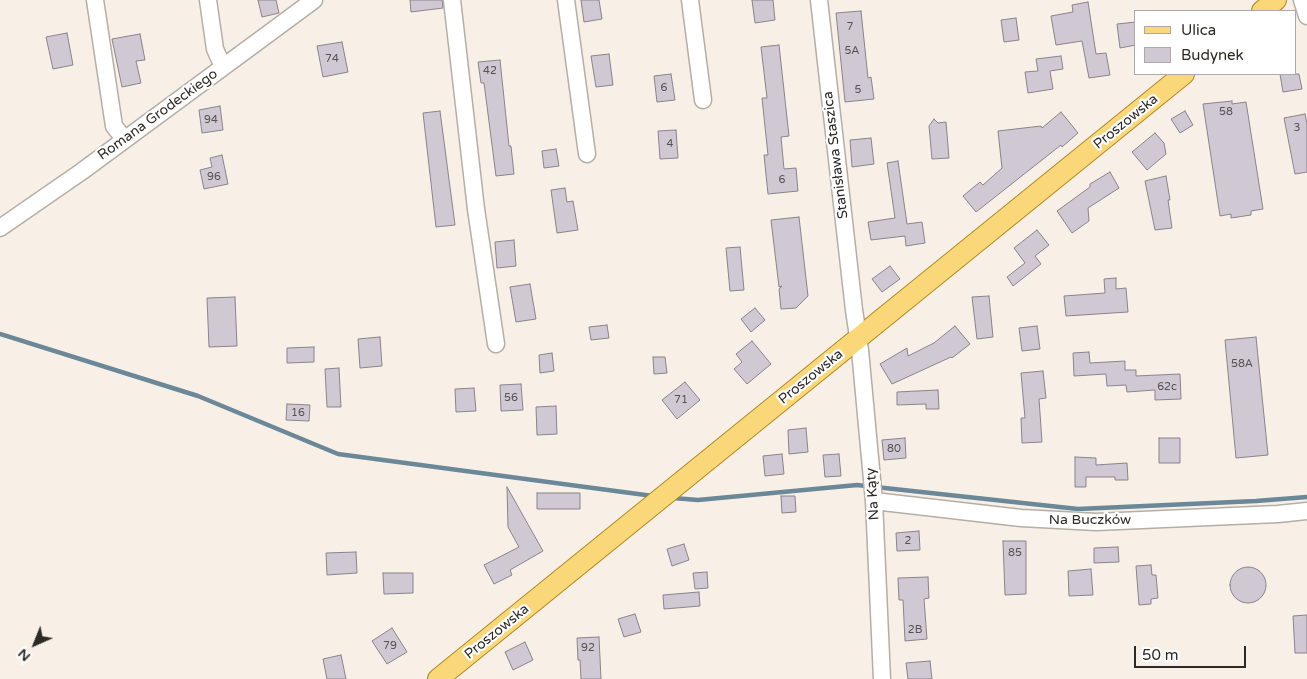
<!DOCTYPE html>
<meta charset="utf-8">
<style>
body{margin:0}
#map{position:relative;width:1307px;height:679px;overflow:hidden;background:#f8f0e6;font-family:"Varela Round",sans-serif}
canvas{display:block}
.legend{position:absolute;left:1134px;top:10px;width:162px;height:65px;box-sizing:border-box;background:#fff;border:1px solid #abaaa8;margin:0;padding:6px 9px;list-style:none;font-size:15px;color:#2d2a26}
.legend li{display:flex;align-items:center;gap:10px;height:25px}
.legend b{width:25px;border:1px solid #abaaa8}
.north{position:absolute;left:10px;top:619px;width:50px;height:50px;-webkit-text-stroke:4px #fff;paint-order:stroke;rotate:224deg;font-size:14px;font-weight:700;line-height:20px;text-align:center;color:#2d2a26}
.north::after{content:'';display:block;margin:auto;width:18px;height:22px;background:#2d2a26;clip-path:polygon(50% 0,100% 100%,50% 72%,0 100%)}
.scale{position:absolute;left:1134px;top:646px;width:112px;height:22px;box-sizing:border-box;border:2px solid #2d2a26;border-top:0;padding-left:6px;font-size:15px;line-height:18px;white-space:nowrap;color:#2d2a26;-webkit-text-stroke:4px #fff;paint-order:stroke}
</style>
<div id="map">
<canvas width="1307" height="679"></canvas>
<ul class="legend">
<li><b style="height:6px;background:#fad779"></b>Ulica</li>
<li><b style="height:14px;background:#d0c8d2"></b>Budynek</li>
</ul>
<div class="north">N</div>
<div class="scale">50 m</div>
</div>
<script>
const c = document.querySelector('canvas').getContext('2d');
c.lineJoin = 'round';
const toPath = rows => new Path2D(rows.map(r => 'M' + r).join(''));
function trace(path, color, width, dash) { c.strokeStyle = color; c.lineWidth = width; c.lineCap = dash ? 'butt' : 'round'; c.setLineDash(dash || []); c.stroke(path); }
function paint(path, color) { c.fillStyle = color; c.fill(path, 'evenodd'); }
function drawText(font, color, halo, rows, align = 'center') {
  c.font = font + ' "Varela Round",sans-serif'; c.lineWidth = 4.5; c.setLineDash([]); c.textBaseline = 'middle'; c.strokeStyle = halo; c.fillStyle = color; for (const [text, x, y, turn = 0] of rows) {
    c.save(); c.translate(x, y); c.rotate((+turn || 0) * Math.PI / 180); c.textAlign = isNaN(turn) ? turn : align; if (halo) c.strokeText(text, 0, 0); c.fillText(text, 0, 0); c.restore();
  }
}
const stream = toPath([
 [0,334,198,396,338,454,653,496],
 [673,498,698,500,857,485,1078,509,1256,501,1307,497]
]);
const building = toPath([
 [258,0,276,0,279,13,262,17,258,0],
 [410,0,442,0,443,8,411,12,410,0],
 [581,0,599,0,602,19,584,22,581,0],
 [752,0,773,0,775,20,755,23,752,0],
 [1088,2,1096,54,1106,53,1110,75,1089,78,1082,41,1056,45,1051,16,1073,12,1072,5,1088,2],
 [861,11,868,78,871,77,874,99,845,102,836,13,861,11],
 [1016,18,1019,40,1004,42,1001,20,1016,18],
 [1136,22,1136,45,1120,48,1117,24,1136,22],
 [67,33,73,65,53,69,46,37,67,33],
 [140,34,145,60,136,61,141,83,122,87,112,39,140,34],
 [342,42,348,72,323,77,317,46,342,42],
 [779,45,789,136,781,137,784,169,796,168,798,191,768,194,764,155,768,155,762,98,767,98,761,47,779,45],
 [609,54,613,85,596,87,591,56,609,54],
 [1061,56,1063,69,1050,71,1053,89,1028,93,1025,72,1038,71,1036,59,1061,56],
 [500,60,509,146,511,146,514,174,496,176,484,83,481,83,478,62,500,60],
 [671,74,675,100,657,102,654,76,671,74],
 [1280,74,1299,74,1302,89,1283,92,1280,74],
 [1232,101,1232,104,1246,102,1263,209,1251,211,1251,215,1231,218,1231,214,1220,216,1203,104,1232,101],
 [220,106,223,130,202,133,199,110,220,106],
 [440,111,455,225,436,227,423,113,440,111],
 [1185,111,1193,125,1180,133,1171,119,1185,111],
 [1061,112,1078,133,1062,147,1061,145,976,212,963,196,980,182,983,185,1002,168,998,131,1041,126,1042,128,1061,112],
 [1305,114,1307,124,1307,172,1295,174,1284,118,1305,114],
 [934,119,938,123,946,122,949,158,932,159,929,126,934,119],
 [676,130,678,158,660,159,658,131,676,130],
 [1155,133,1164,143,1166,154,1147,170,1132,152,1155,133],
 [871,138,874,164,852,167,850,140,871,138],
 [556,149,559,166,544,168,542,151,556,149],
 [222,155,228,184,204,189,200,170,212,167,210,158,222,155],
 [898,161,907,224,922,222,925,243,906,246,905,236,871,240,868,222,895,218,887,163,898,161],
 [1110,172,1119,188,1088,208,1089,221,1072,233,1057,211,1090,187,1090,184,1110,172],
 [1166,176,1170,200,1168,200,1172,228,1155,230,1145,181,1166,176],
 [565,188,567,202,573,201,578,230,557,233,551,190,565,188],
 [799,217,808,296,796,308,781,309,779,289,782,286,779,287,771,220,799,217],
 [1037,230,1049,245,1035,256,1041,264,1013,286,1007,277,1025,263,1014,248,1037,230],
 [514,240,516,266,497,268,495,242,514,240],
 [740,247,744,290,730,291,726,248,740,247],
 [890,266,900,279,882,292,872,279,890,266],
 [1116,278,1116,289,1126,288,1128,312,1066,316,1064,296,1105,293,1104,279,1116,278],
 [530,284,536,319,516,322,510,287,530,284],
 [989,296,993,337,977,339,972,297,989,296],
 [235,297,237,346,209,347,207,298,235,297],
 [755,308,765,320,751,332,741,319,755,308],
 [607,325,609,338,591,340,589,327,607,325],
 [955,326,970,344,952,358,951,357,892,384,880,364,907,348,908,356,934,343,955,326],
 [1037,326,1040,349,1022,351,1019,328,1037,326],
 [380,337,382,366,360,368,358,339,380,337],
 [1256,337,1268,455,1236,458,1225,340,1256,337],
 [752,341,771,364,747,384,734,369,742,362,736,354,752,341],
 [314,347,314,362,287,363,287,348,314,347],
 [1089,352,1090,363,1125,361,1125,370,1136,370,1136,376,1180,374,1181,399,1155,400,1155,390,1127,392,1126,385,1107,386,1106,374,1074,376,1073,353,1089,352],
 [552,353,554,371,540,373,539,355,552,353],
 [653,357,665,357,667,373,654,374,653,357],
 [339,368,341,407,327,407,325,369,339,368],
 [1043,371,1046,398,1039,399,1042,442,1022,443,1021,418,1025,418,1021,373,1043,371],
 [685,382,700,400,677,419,662,400,685,382],
 [521,384,523,410,501,411,500,385,521,384],
 [474,388,476,411,456,412,455,389,474,388],
 [938,390,939,409,926,409,926,404,897,405,897,392,938,390],
 [287,404,310,405,309,421,286,420,287,404],
 [556,406,557,434,537,435,536,407,556,406],
 [806,428,808,452,789,454,788,430,806,428],
 [905,438,906,458,884,460,882,440,905,438],
 [1159,438,1180,438,1180,463,1159,463,1159,438],
 [782,454,784,474,765,476,763,456,782,454],
 [839,454,841,476,825,477,823,455,839,454],
 [1075,457,1096,458,1096,465,1127,463,1128,480,1115,480,1115,477,1086,477,1086,487,1075,487,1075,457],
 [507,487,543,551,510,570,512,575,494,584,484,565,519,547,508,527,507,487],
 [537,493,580,493,580,509,537,509,537,493],
 [781,496,795,496,796,512,782,513,781,496],
 [919,531,920,550,897,551,896,533,919,531],
 [1003,541,1026,541,1026,594,1005,595,1003,541],
 [684,544,689,560,672,566,667,549,684,544],
 [1118,547,1119,562,1094,563,1094,548,1118,547],
 [356,552,357,573,327,575,326,553,356,552],
 [1151,565,1152,575,1156,575,1158,598,1151,599,1151,604,1139,605,1136,566,1151,565],
 '1230 585a18 18 0 1 1 36 0a18 18 0 1 1-36 0Z',
 [1091,569,1093,595,1069,596,1068,571,1091,569],
 [707,572,708,588,695,589,693,573,707,572],
 [383,573,413,573,413,593,384,594,383,573],
 [928,577,929,598,924,599,927,639,905,641,903,600,899,600,898,578,928,577],
 [699,592,700,606,664,609,663,595,699,592],
 [635,614,641,632,624,637,618,619,635,614],
 [1307,615,1307,653,1295,653,1293,616,1307,615],
 [392,628,407,652,387,664,372,641,392,628],
 [599,637,601,679,581,679,580,660,578,660,577,638,599,637],
 [525,642,533,660,513,670,505,652,525,642],
 [341,655,346,679,327,679,323,659,341,655],
 [930,661,932,679,908,679,906,663,930,661]
]);
const minor = toPath([
 [95,0,114,126,124,139],
 [208,0,215,49,223,67],
 [452,0,476,209,496,344],
 [566,0,587,154],
 [690,0,703,100],
 [819,0,854,310,860,350,874,501,882,679],
 [1302,0,1307,16],
 [0,228,81,172,314,0],
 [874,501,1021,518,1096,522,1278,514,1307,511]
]);
const major = toPath([
 [1262,11,1276,0],
 [438,679,1184,74]
]);
const numberNames = [
 ["7",850,27],
 ["5A",852,51],
 ["74",332,59],
 ["42",490,71],
 ["6",664,88],
 ["5",858,90],
 ["58",1226,112],
 ["94",211,120],
 ["3",1297,128],
 ["4",670,144],
 ["96",214,177],
 ["6",782,180],
 ["58A",1242,364],
 ["62c",1167,387],
 ["56",511,398],
 ["71",681,400],
 ["16",298,413],
 ["80",894,449],
 ["2",908,541],
 ["85",1015,553],
 ["2B",915,630],
 ["79",390,646],
 ["92",588,648]
];
const streetNames = [
 ["Romana Grodeckiego",158,115,-36],
 ["Proszowska",1126,122,-39],
 ["Stanisława Staszica",836,155,-97],
 ["Proszowska",811,377,-39],
 ["Na Kąty",873,494,-94],
 ["Na Buczków",1090,520],
 ["Proszowska",497,632,-39]
];
trace(stream, '#6b8898', 4.5);
paint(building, '#d0c8d2');
trace(building, '#89838c', 1);
trace(minor, '#b5aea5', 19);
trace(major, '#b08a21', 22);
trace(minor, '#fff', 16);
trace(major, '#fad779', 20);
drawText('11px', '#565251', null, numberNames);
drawText('14px', '#2d2a26', '#fff', streetNames);
</script>
